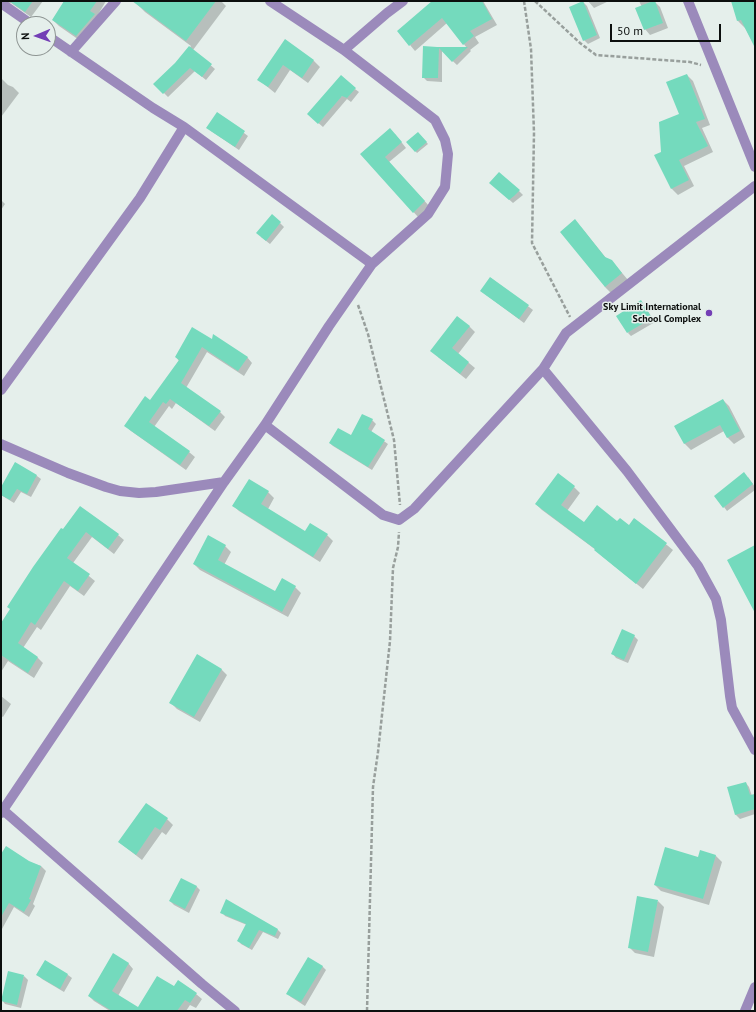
<!DOCTYPE html>
<style>
body{margin:0}
#map{position:relative;width:756px;height:1012px;overflow:hidden;background:#e5efeb;font-family:"PT Sans",sans-serif}
canvas{display:block}
.frame{position:absolute;inset:0;border:2px solid #0c0f0e;pointer-events:none}
.north{position:absolute;left:16px;top:16px;width:40px;height:40px;box-sizing:border-box;background:#e5efeb;border:1px solid #8e9593;border-radius:50%;rotate:268deg;font-size:11px;font-weight:700;line-height:16px;text-align:center;color:#0c0f0e}
.north::after{content:'';display:block;margin:auto;width:14px;height:18px;background:#733eb5;clip-path:polygon(50% 0,100% 100%,50% 72%,0 100%)}
.scale{position:absolute;left:610px;top:24px;width:111px;height:18px;box-sizing:border-box;border:2px solid #0c0f0e;border-top:0;padding-left:5px;font-size:12px;line-height:14px;white-space:nowrap;color:#0c0f0e;-webkit-text-stroke:3px #e5efeb;paint-order:stroke}
</style>
<div id="map">
<canvas width="756" height="1012"></canvas>
<div class="frame"></div>
<div class="north">N</div>
<div class="scale">50 m</div>
</div>
<script>
const c = document.querySelector('canvas').getContext('2d');
c.lineJoin = 'round';
function paint(path, color) { c.fillStyle = color; c.fill(path, 'evenodd'); }
const toPath = rows => new Path2D(rows.map(r => 'M' + r).join(''));
function trace(path, color, width, dash) { c.strokeStyle = color; c.lineWidth = width; c.lineCap = dash ? 'butt' : 'round'; c.setLineDash(dash || []); c.stroke(path); }
function drawText(font, color, halo, rows, align = 'center') {
  c.font = font + ' "PT Sans",sans-serif'; c.lineWidth = 3; c.setLineDash([]); c.textBaseline = 'middle'; c.strokeStyle = halo; c.fillStyle = color; for (const [text, x, y, turn = 0] of rows) {
    c.save(); c.translate(x, y); c.rotate((+turn || 0) * Math.PI / 180); c.textAlign = isNaN(turn) ? turn : align; if (halo) c.strokeText(text, 0, 0); c.fillText(text, 0, 0); c.restore();
  }
}
const shadow = toPath([
 [2,1,43,1,31,17,11,3,5,3],
 [66,1,106,1,82,42,59,26,53,20],
 [139,1,221,1,226,6,193,50,215,69,206,80,195,71,168,97,155,84,176,64,191,46,145,12,137,4],
 [433,1,483,1,497,25,475,37,479,43,470,50,471,51,457,65,442,51,442,82,427,81,423,77,424,47,467,48,447,23,415,51,410,45],
 [588,1,609,1,594,8],
 [639,1,654,1,660,7,668,28,650,35,645,29,642,7],
 [732,1,755,1,755,46,745,28,738,21],
 [583,2,587,6,600,38,588,44,584,40],
 [286,41,314,61,320,67,308,83,290,70,275,93,259,80],
 [687,75,693,81,710,125,702,128,713,152,684,166,694,186,678,195,672,189,663,152,680,114],
 [1,78,8,85,13,87,19,93,1,117],
 [355,89,359,92,351,102,347,99,323,127,308,114],
 [217,113,248,136,239,150,211,131],
 [418,133,428,144,417,153,408,142],
 [395,134,406,148,389,162,430,207,418,217,362,154],
 [495,187,519,191,523,195,513,203],
 [1,200,5,204,1,210],
 [280,223,284,227,270,244,261,237],
 [581,227,606,258,612,261,628,280,611,293,605,287],
 [491,278,533,310,524,323,481,291],
 [641,301,655,322,631,336,628,333],
 [469,326,475,332,458,354,475,368,466,379,438,357],
 [213,340,247,357,252,363,244,376,207,352,186,388,220,412,225,417,215,431,176,403,172,409,169,406,154,427,189,452,195,457,186,470,131,431,126,426,151,401,179,361,176,357],
 [723,400,729,406,745,437,734,444,728,438,724,431,691,450,685,444,675,426],
 [372,420,376,424,371,432,388,444,372,470,333,446,330,443,352,437],
 [15,463,37,476,41,479,31,497,21,492,14,503,1,495,1,489],
 [748,477,755,487,755,490,727,511,724,507],
 [574,487,580,493,567,511,584,523,618,522,629,526,635,519,673,550,643,589,602,556,596,550,542,510,536,504],
 [268,492,274,498,268,509,305,532,327,535,333,541,320,562,239,511,233,505],
 [80,507,118,535,124,540,114,554,92,537,73,563,95,581,84,596,70,586,41,630,37,627,23,648,38,658,43,663,34,678,8,661,1,672,1,625,63,530],
 [225,546,231,552,224,565,275,592,295,587,301,593,288,617,200,570,194,564],
 [634,636,638,640,628,663,616,658,613,654],
 [221,669,227,675,200,722,177,709,171,703],
 [1,696,11,704,3,717,1,716],
 [746,783,749,787,752,796,755,795,755,814,740,819,736,815,728,788],
 [167,819,173,825,166,835,162,832,142,860,119,842],
 [1,856,29,862,41,866,46,871,33,904,35,906,29,917,14,907,2,929],
 [716,856,722,862,709,905,661,891,655,885,698,858],
 [196,886,200,890,189,913,174,905,170,901],
 [227,901,278,930,281,933,278,939,263,932,252,950,241,944,238,940,247,925,225,916,222,912],
 [658,901,664,907,654,957,635,953,629,947],
 [45,962,68,975,72,978,64,992,42,979,38,975],
 [128,963,133,969,118,996,138,1008,175,987,196,994,202,999,196,1008,190,1005,186,1011,110,1011,94,1001,89,996],
 [322,966,326,970,305,1006,291,997,287,993],
 [24,976,28,980,21,1008,5,1004,2,1000]
]);
const building = toPath([
 [9,1,33,1,25,12],
 [64,1,97,1,90,11,95,14,76,36,52,20],
 [132,1,216,1,186,41],
 [432,1,482,1,492,19,470,31,474,36,463,45,442,18,409,46,397,31],
 [583,1,597,35,583,41,569,7],
 [653,1,655,1,663,23,644,30,635,8],
 [731,1,755,1,755,48,741,20,737,21],
 [285,39,314,60,302,78,283,65,268,87,257,80],
 [189,46,212,64,202,77,190,68,163,94,153,84,175,63],
 [423,46,437,47,468,47,452,62,439,48,438,78,422,78],
 [687,74,705,119,696,122,708,146,679,160,689,180,671,189,654,155,661,152,659,122,679,114,666,82],
 [341,75,356,88,347,98,342,96,318,124,307,114],
 [217,112,245,131,235,147,206,128],
 [390,128,402,142,385,157,425,201,413,213,360,154],
 [418,132,427,142,415,152,406,142],
 [499,172,520,190,514,196,509,200,489,183],
 [272,214,281,222,266,241,256,233],
 [575,219,605,257,612,260,622,273,605,287,560,232],
 [490,277,529,305,519,319,480,291],
 [641,300,652,318,627,333,616,316],
 [457,316,470,326,452,348,469,362,460,374,430,351],
 [192,327,212,339,213,334,248,357,238,371,202,347,181,383,221,411,209,426,170,399,166,404,163,402,149,422,190,451,180,465,124,426,145,396,150,400,179,360,175,357],
 [723,399,740,431,727,438,720,425,684,444,674,426],
 [362,414,373,419,368,429,385,440,368,467,329,443,338,428,351,435],
 [15,462,37,475,27,494,17,489,10,500,1,495,1,487],
 [744,472,753,484,723,508,714,496],
 [558,473,575,486,561,505,584,522,597,505,617,521,620,518,629,525,634,518,667,543,636,584,594,550,595,549,535,504],
 [249,479,269,491,261,504,305,531,310,523,328,534,313,557,232,506],
 [80,506,119,534,108,549,86,532,67,558,90,574,78,591,64,581,35,625,31,622,18,643,38,657,28,673,1,655,1,623,10,609,7,607,33,567,61,528,63,529],
 [208,535,226,545,218,560,275,591,282,578,296,586,282,612,193,564],
 [755,545,755,613,727,560],
 [622,629,635,635,624,660,611,654],
 [197,654,222,669,194,717,169,703],
 [746,782,750,795,755,794,755,809,735,815,727,787],
 [146,803,168,818,160,830,155,827,136,855,118,842],
 [6,846,29,861,41,866,29,899,31,900,24,912,9,903,1,917,1,854],
 [665,847,698,857,700,850,716,855,703,899,654,885],
 [181,878,197,886,185,909,169,901],
 [637,896,658,900,648,952,628,948],
 [226,899,278,929,275,936,259,930,249,948,237,941,246,924,220,913],
 [113,953,129,963,112,991,138,1007,157,976,174,986,178,980,197,993,190,1003,185,1000,177,1011,112,1011,88,996],
 [308,957,323,966,301,1002,286,994],
 [45,960,68,974,60,989,36,975],
 [8,971,24,975,17,1005,1,1001]
]);
const path = toPath([
 [524,1,531,49,534,133,532,243,570,317],
 [535,1,580,43,596,55,690,62,701,65],
 [358,305,368,334,394,440,400,505],
 [367,1011,373,787,378,752,390,641,393,568,398,547,399,532]
]);
const minor = toPath([
 [688,1,755,167],
 [1,3,31,24],
 [48,36,153,108,184,127,372,264],
 [344,50,387,13,403,1],
 [71,52,116,1],
 [543,369,627,471,698,566,716,599,721,620,730,696,732,708,755,750],
 [1,390,140,198,184,127],
 [265,425,383,515,399,520,414,509,543,369,566,333,755,186],
 [1,444,68,473,106,487,120,491,139,493,156,492,224,482],
 [3,810,202,984,235,1011],
 [1,813,224,482,265,425,329,326,372,264,428,214,445,187,448,154,445,140,435,120,344,50,270,1],
 [745,1011,755,987]
]);
const markers = [
 [709,313,4,"#733eb5"]
];
const poiNames = [
 ["Sky Limit International",701,307],
 ["School Complex",701,319]
];
paint(shadow, '#0003');
paint(building, '#74dabd');
trace(path, '#989f9c', 2.5, [4, 2]);
trace(minor, '#9b8abb', 10);
for (const [x, y, r, color] of markers) { const dot = new Path2D(); dot.arc(x, y, r, 0, 2 * Math.PI); c.fillStyle = color; c.fill(dot); trace(dot, '#e5efeb', 1.5); }
drawText('bold 10px', '#0c0f0e', '#e5efeb', poiNames, 'right');
</script>
